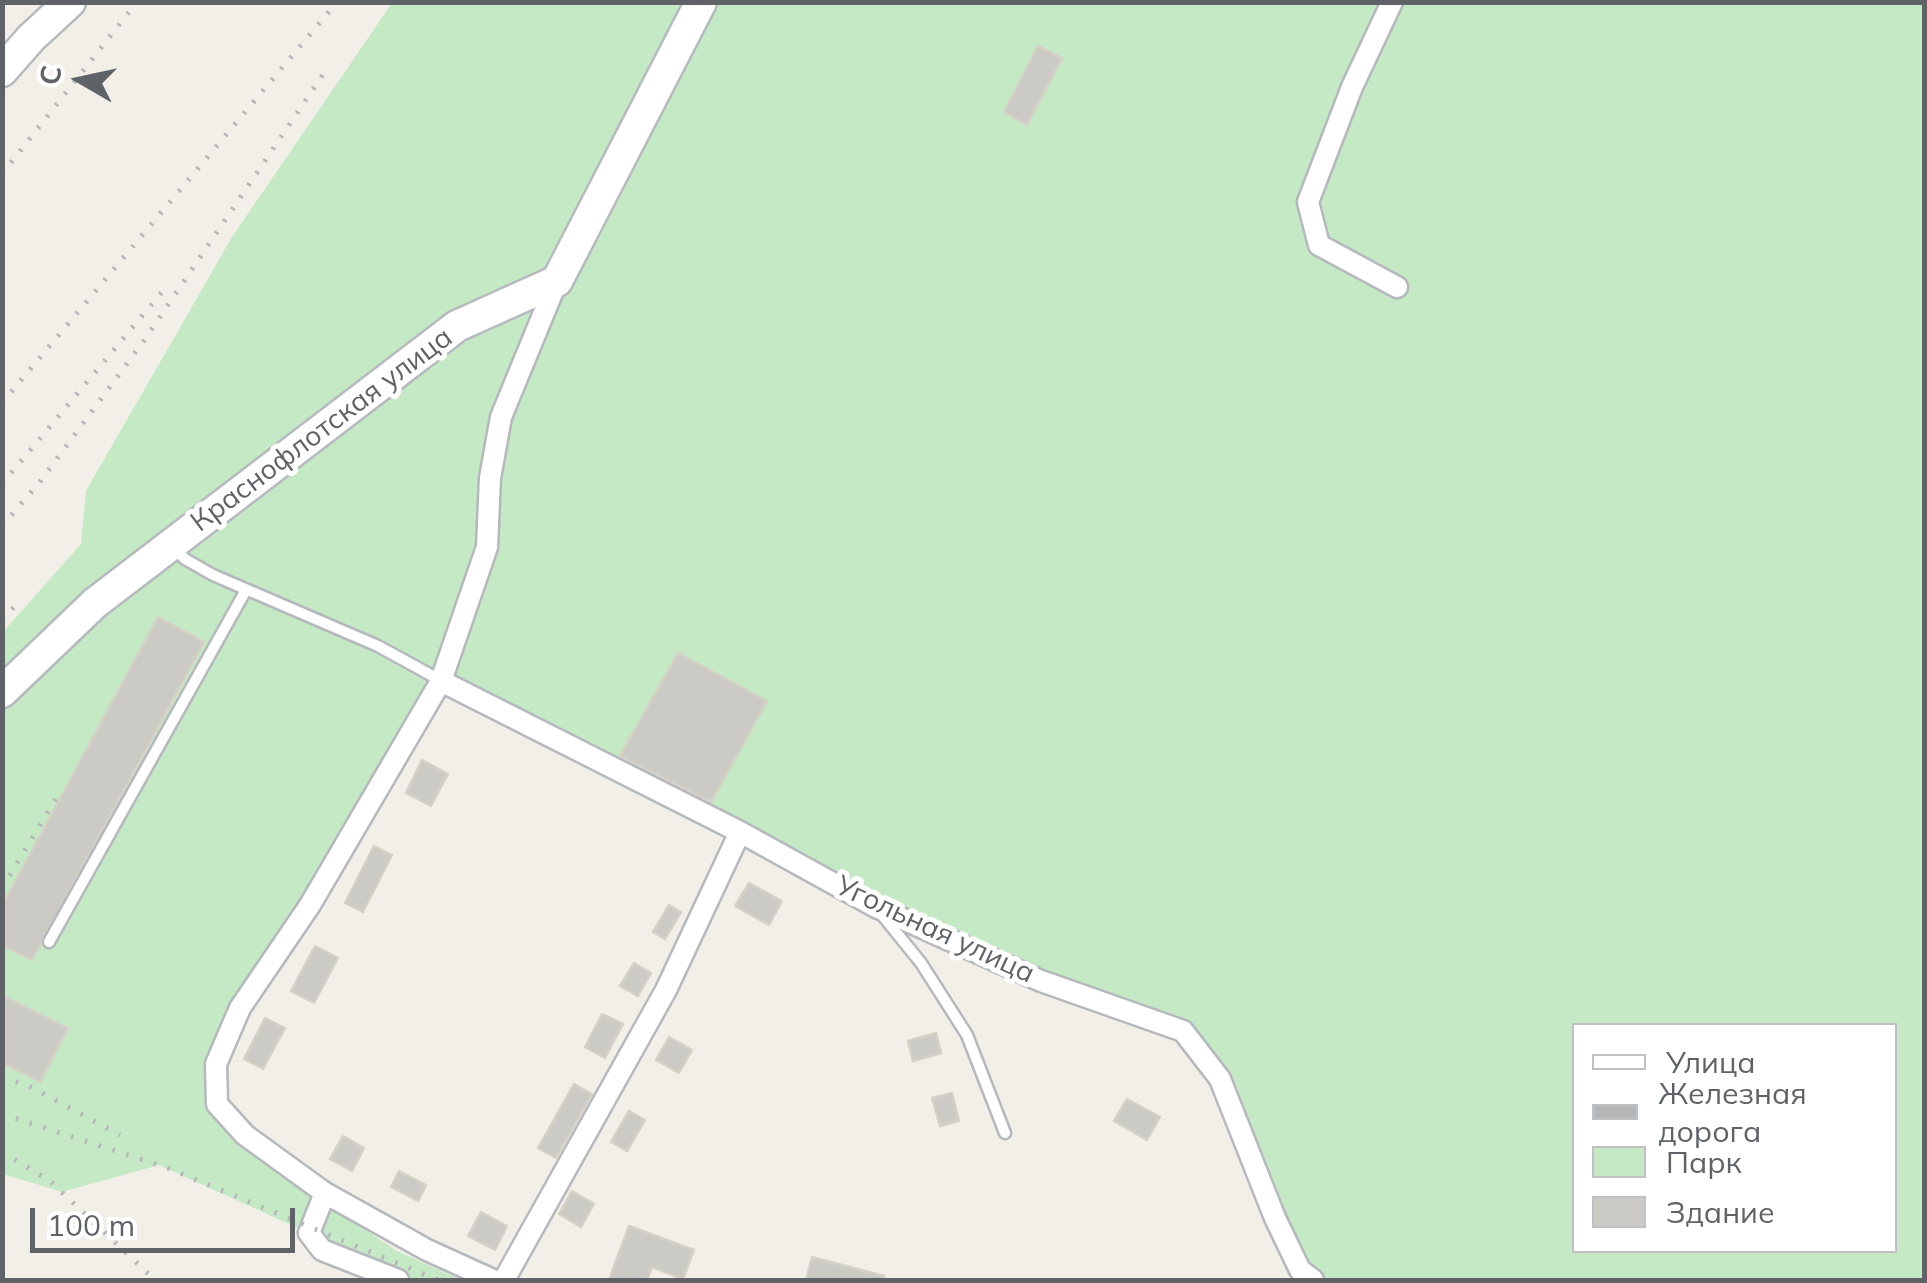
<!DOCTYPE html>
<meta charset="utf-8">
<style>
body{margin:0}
#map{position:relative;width:1927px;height:1283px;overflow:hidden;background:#f1efe8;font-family:Mulish,sans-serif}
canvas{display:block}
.frame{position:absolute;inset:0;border:5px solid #5f6368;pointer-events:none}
.legend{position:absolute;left:1572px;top:1023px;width:325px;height:230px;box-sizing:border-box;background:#fff;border:2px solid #bfc1c3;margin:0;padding:12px 18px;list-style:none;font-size:30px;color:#5f6368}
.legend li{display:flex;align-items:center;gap:20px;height:50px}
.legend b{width:50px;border:2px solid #bfc1c3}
.north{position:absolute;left:30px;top:30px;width:100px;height:100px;-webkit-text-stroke:8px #fff;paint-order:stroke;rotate:279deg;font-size:28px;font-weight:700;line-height:40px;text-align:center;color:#5f6368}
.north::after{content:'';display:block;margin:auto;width:35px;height:45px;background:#5f6368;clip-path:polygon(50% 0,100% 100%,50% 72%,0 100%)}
.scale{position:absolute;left:30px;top:1208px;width:265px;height:45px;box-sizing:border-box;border:5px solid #5f6368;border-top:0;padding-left:12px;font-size:30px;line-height:35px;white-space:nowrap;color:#5f6368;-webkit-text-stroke:8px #fff;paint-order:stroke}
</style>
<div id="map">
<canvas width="1927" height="1283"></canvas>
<div class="frame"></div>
<ul class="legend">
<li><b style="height:12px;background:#fff"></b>Улица</li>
<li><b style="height:12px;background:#b6b7b8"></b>Железная дорога</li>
<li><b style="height:28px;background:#c5e8c5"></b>Парк</li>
<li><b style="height:28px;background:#cccac5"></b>Здание</li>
</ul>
<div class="north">С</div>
<div class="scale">100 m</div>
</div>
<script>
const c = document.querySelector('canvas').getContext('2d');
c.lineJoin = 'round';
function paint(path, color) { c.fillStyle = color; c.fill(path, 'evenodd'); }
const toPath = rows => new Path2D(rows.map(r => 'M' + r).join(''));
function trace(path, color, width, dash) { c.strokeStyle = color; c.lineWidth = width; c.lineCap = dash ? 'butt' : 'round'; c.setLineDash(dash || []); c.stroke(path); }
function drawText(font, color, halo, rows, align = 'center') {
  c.font = font + ' Mulish,sans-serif'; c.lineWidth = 10; c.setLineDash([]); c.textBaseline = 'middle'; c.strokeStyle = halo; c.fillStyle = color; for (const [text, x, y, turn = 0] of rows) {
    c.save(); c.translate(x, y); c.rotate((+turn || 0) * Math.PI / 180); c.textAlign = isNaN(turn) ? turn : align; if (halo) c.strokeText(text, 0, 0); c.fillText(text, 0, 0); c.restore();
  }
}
const green = toPath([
 [392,3,1924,3,1924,1280,1313,1280,1220,1079,1183,1031,1041,981,704,814,766,702,679,654,613,768,441,681,310,905,230,1010,206,1066,206,1105,235,1136,302,1188,397,1251,461,1280,397,1280,309,1233,159,1165,62,1192,3,1174,3,632,81,544,86,491,232,237],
 [1574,1026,1894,1026,1894,1250,1574,1250]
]);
const building = toPath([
 [1038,46,1062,58,1027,125,1004,112,1038,46],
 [158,617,204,642,32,960,2,945,2,906,158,617],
 [678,653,767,701,711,802,620,756,678,653],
 [422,760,448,774,431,806,406,793,422,760],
 [374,846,392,855,363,912,345,903,374,846],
 [749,883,782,901,769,925,735,906,749,883],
 [669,905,681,912,665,939,653,932,669,905],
 [315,946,338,958,314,1003,291,991,315,946],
 [634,963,651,973,638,996,620,986,634,963],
 [2,995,68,1028,40,1082,2,1063,2,995],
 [602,1014,623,1024,605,1058,585,1047,602,1014],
 [265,1018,285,1028,263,1069,244,1059,265,1018],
 [936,1033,941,1053,913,1061,908,1041,936,1033],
 [669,1037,692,1050,679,1073,656,1060,669,1037],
 [574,1084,592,1094,556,1158,538,1148,574,1084],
 [952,1093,959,1121,940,1126,932,1098,952,1093],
 [1127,1099,1160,1117,1147,1140,1114,1121,1127,1099],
 [629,1111,645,1120,627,1151,611,1142,629,1111],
 [343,1136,364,1148,352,1171,330,1159,343,1136],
 [399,1171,426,1185,418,1201,391,1187,399,1171],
 [572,1191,594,1204,581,1227,559,1214,572,1191],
 [481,1212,507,1226,495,1250,468,1236,481,1212],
 [629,1226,694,1250,683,1279,652,1267,647,1280,609,1280,629,1226],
 [812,1257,884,1276,884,1280,806,1280,812,1257]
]);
const lane = toPath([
 [174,548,185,559,213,575,378,646,440,680],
 [883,916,921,963,967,1035,1005,1133],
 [49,942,246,590]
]);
const street = toPath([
 [1392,2,1352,87,1308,202,1319,245,1397,287],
 [441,681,740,832,876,907,1041,981,1183,1031,1220,1079,1275,1218,1300,1270,1313,1280],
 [325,1193,309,1233,322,1250,398,1280],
 [493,1280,427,1250,325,1193,245,1135,217,1104,216,1064,240,1008,310,905,441,681,487,547,490,478,501,417,557,281],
 [504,1280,666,990,740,832]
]);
const secondary = toPath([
 [2,71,31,38,70,2],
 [2,692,95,603,457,326,557,281,701,2]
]);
const rail = toPath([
 [2,174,137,2],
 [2,403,337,2],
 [2,484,162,292],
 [2,526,39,483,143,342,326,70],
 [2,620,14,607],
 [2,888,60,792],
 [2,1077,29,1086,120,1135],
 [2,1114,165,1167,438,1280],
 [2,1152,50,1181,155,1280]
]);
const streetNames = [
 ["Краснофлотская улица",322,430,-37],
 ["Угольная улица",935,930,25]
];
paint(green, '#c5e8c5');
paint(building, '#cccac5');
trace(building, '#d6d1c6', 2.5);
trace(lane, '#b5b8bc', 15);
trace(street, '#b5b8bc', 25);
trace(secondary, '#b6babf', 35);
trace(lane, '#fff', 10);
trace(street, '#fff', 20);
trace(secondary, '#fff', 30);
trace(rail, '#b6b7b8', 5, [2.5, 12]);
drawText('28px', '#5f6368', '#fff', streetNames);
</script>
